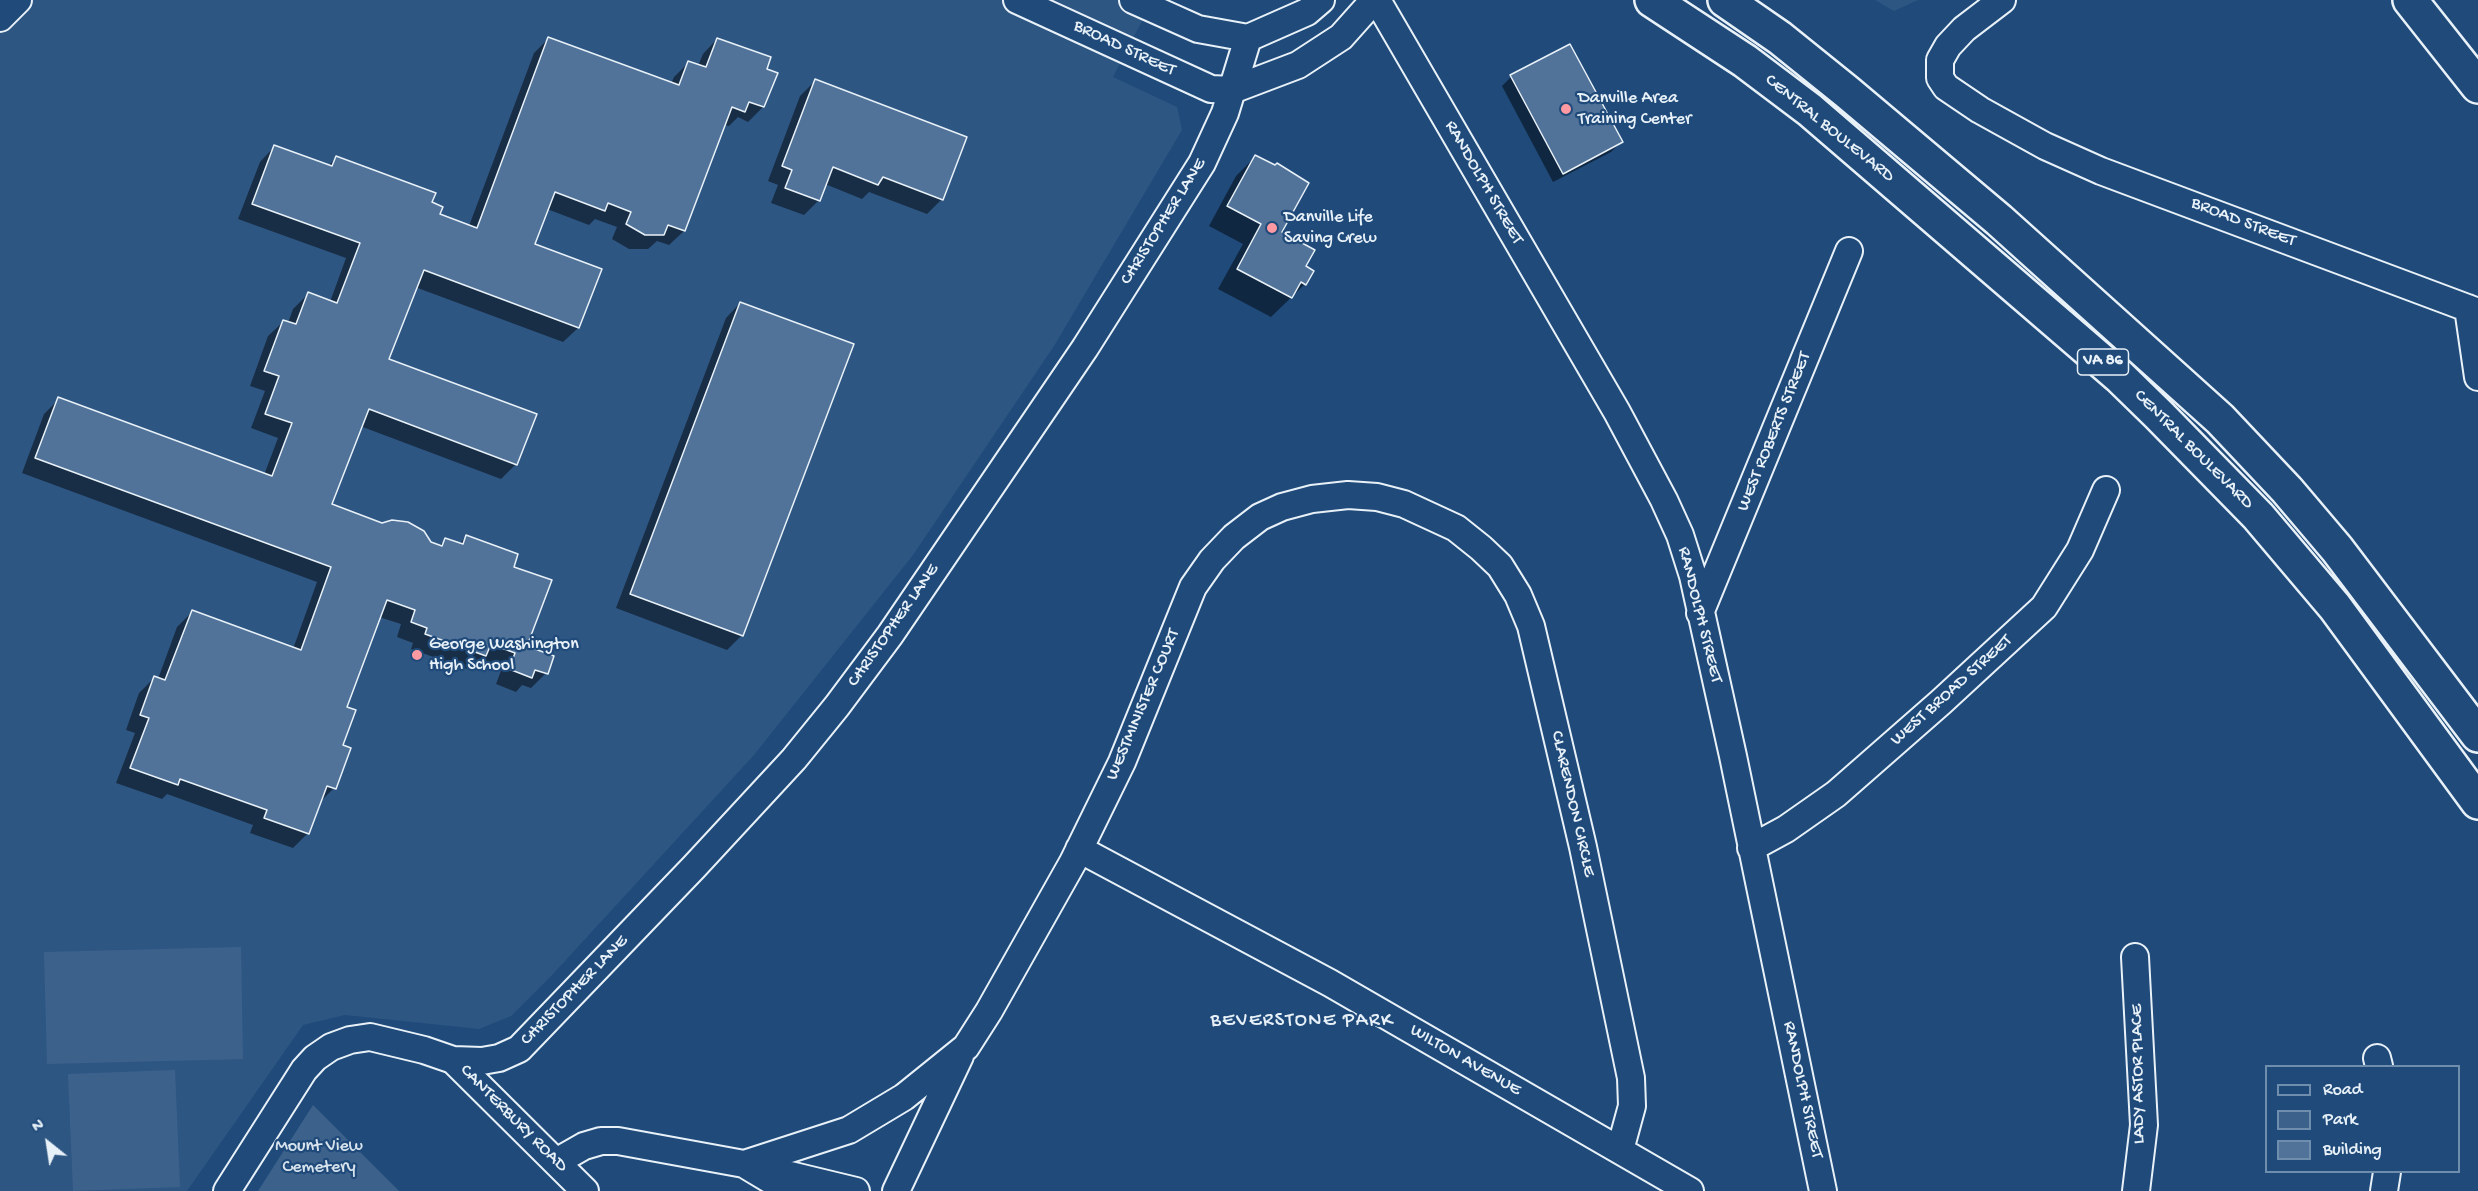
<!DOCTYPE html>
<style>
body{margin:0}
#map{position:relative;width:2478px;height:1191px;overflow:hidden;background:#1f4a7a;font-family:"Gochi Hand",sans-serif}
canvas{display:block}
.legend{position:absolute;left:2265px;top:1065px;width:195px;height:108px;box-sizing:border-box;background:#1f4a7a;border:2px solid #6f8dac;margin:0;padding:8px 10px;list-style:none;font-size:18px;color:#e8f1f8}
.legend li{display:flex;align-items:center;gap:12px;height:30px}
.legend b{width:30px;border:2px solid #6f8dac}
.north{position:absolute;left:18px;top:1113px;width:60px;height:60px;-webkit-text-stroke:4px #1f4a7a;paint-order:stroke;rotate:330deg;font-size:16px;font-weight:700;line-height:24px;text-align:center;color:#e8f1f8}
.north::after{content:'';display:block;margin:auto;width:21px;height:27px;background:#e8f1f8;clip-path:polygon(50% 0,100% 100%,50% 72%,0 100%)}
</style>
<div id="map">
<canvas width="2478" height="1191"></canvas>
<ul class="legend">
<li><b style="height:8px;background:#1f4a7a"></b>Road</li>
<li><b style="height:16px;background:#3c628c"></b>Park</li>
<li><b style="height:16px;background:#517399"></b>Building</li>
</ul>
<div class="north">N</div>
</div>
<script>
const c = document.querySelector('canvas').getContext('2d');
c.lineJoin = 'round';
function paint(path, color) { c.fillStyle = color; c.fill(path, 'evenodd'); }
const toPath = rows => new Path2D(rows.map(r => 'M' + r).join(''));
function trace(path, color, width, dash) { c.strokeStyle = color; c.lineWidth = width; c.lineCap = dash ? 'butt' : 'round'; c.setLineDash(dash || []); c.stroke(path); }
function drawText(font, color, halo, rows, align = 'center') {
  c.font = font + ' "Gochi Hand",sans-serif'; c.lineWidth = 4.5; c.setLineDash([]); c.textBaseline = 'middle'; c.strokeStyle = halo; c.fillStyle = color; for (const [text, x, y, turn = 0] of rows) {
    c.save(); c.translate(x, y); c.rotate((+turn || 0) * Math.PI / 180); c.textAlign = isNaN(turn) ? turn : align; if (halo) c.strokeText(text, 0, 0); c.fillText(text, 0, 0); c.restore();
  }
}
const built = toPath([
 [0,0,1153,0,1113,77,1177,107,1182,130,1054,346,913,555,754,755,553,974,511,1016,479,1029,345,1015,303,1025,187,1191,0,1191],
 [1875,0,1918,0,1894,11]
]);
const green = toPath([
 [241,947,243,1059,47,1064,44,952],
 [175,1070,180,1187,73,1191,68,1074],
 [313,1105,399,1191,258,1191]
]);
const shadow = toPath([
 [549,38,671,84,674,77,689,62,698,66,703,54,717,39,765,70,763,107,748,122,738,117,729,126,724,125,684,231,669,245,657,241,648,249,629,249,612,239,617,227,595,219,589,225,547,209,533,244,578,328,563,342,415,287,387,360,516,464,501,479,360,426,330,505,439,546,445,540,459,544,466,537,512,568,525,647,552,657,546,673,531,688,522,685,516,692,496,684,502,668,480,660,470,670,411,649,413,643,397,637,401,624,379,617,346,708,334,788,319,803,308,833,293,848,250,833,253,825,167,794,162,799,116,783,135,733,126,730,139,693,154,678,158,679,177,627,192,612,293,649,317,582,22,473,44,414,59,399,264,475,278,438,251,428,265,391,250,386,268,336,283,322,288,323,293,309,308,294,330,302,346,258,238,219,260,162,274,147,328,166,337,157,430,203,438,215,469,226,534,53],
 [1511,77,1621,142,1611,152,1553,182,1502,86],
 [815,81,942,199,927,214,869,192,862,199,825,184,819,200,804,215,771,203,778,185,768,181,800,96],
 [1256,156,1280,233,1304,267,1305,284,1271,317,1218,289,1243,244,1209,226,1236,176],
 [740,303,742,635,727,650,616,608,726,318]
]);
const building = toPath([
 [548,37,679,85,688,61,706,67,717,38,771,57,767,69,778,73,764,107,749,102,745,112,732,107,685,231,668,225,664,235,645,235,626,224,631,212,608,203,605,211,555,192,535,244,602,269,579,328,424,270,389,359,537,414,517,465,369,409,332,504,382,523,392,520,408,522,424,531,431,542,442,546,445,538,463,544,466,535,518,554,514,567,552,580,527,646,554,656,548,674,535,670,532,678,509,669,515,653,491,644,486,656,425,634,427,628,411,622,415,610,387,600,347,707,356,710,343,745,351,748,336,789,327,786,309,834,264,818,267,810,180,779,178,785,130,768,149,718,140,715,154,676,165,680,192,610,301,650,331,567,35,458,58,397,272,476,292,423,265,414,279,376,264,371,283,320,296,324,308,292,337,303,360,243,252,204,274,145,332,166,336,156,436,193,432,202,443,207,440,214,477,228,548,37],
 [1570,44,1623,142,1563,174,1510,75,1570,44],
 [815,79,967,137,943,200,883,177,878,185,833,167,820,201,785,188,792,170,782,166,815,79],
 [1255,155,1275,165,1277,163,1309,183,1282,232,1315,250,1306,266,1314,271,1306,285,1301,282,1292,298,1237,269,1261,224,1227,206,1255,155],
 [740,302,854,344,743,636,630,594,740,302]
]);
const street = toPath([
 [1017,0,1211,89,1232,90,1298,65,1341,37,1374,0],
 [1133,0,1198,29,1248,38],
 [1377,0,1617,412,1664,500,1680,535,1693,576,1733,756,1823,1191],
 [2002,0,1964,29,1948,46,1940,60,1940,78,1946,87,1980,110,2045,146,2101,171,2478,312],
 [0,18,18,0],
 [1248,38,1307,12,1321,0],
 [2468,308,2478,377],
 [1700,613,1849,251],
 [1751,848,1786,829,1836,794,1941,702,2044,607,2080,550,2106,490],
 [1079,849,1330,983,1690,1191],
 [2135,957,2144,1125,2136,1191],
 [2377,1058,2379,1066],
 [453,1060,482,1061,499,1058,519,1049,694,867,794,759,837,706,890,635,1085,348,1202,163,1225,113,1248,38],
 [556,1162,584,1146,601,1141,618,1141,744,1164,789,1191],
 [744,1164,849,1130,904,1097,966,1047,989,1011,1073,862,1122,762,1193,587,1212,560,1234,537,1260,517,1282,507,1312,499,1348,495,1377,497,1404,504,1456,528,1481,548,1500,566,1518,595,1531,626,1583,847,1631,1078,1632,1106,1620,1150],
 [765,1169,856,1191],
 [227,1191,304,1070,315,1058,331,1047,350,1040,370,1037,424,1050,453,1060,585,1191],
 [896,1191,960,1056],
 [2384,1191,2387,1172]
]);
const secondary = toPath([
 [2410,0,2478,86]
]);
const primary = toPath([
 [1652,0,1745,61,1810,110,2119,376,2159,415,2258,516,2335,607,2478,802],
 [1725,0,1780,38,1847,92,1999,220,2220,419,2287,490,2337,549,2478,735]
]);
const markers = [
 [1566,109,6,"#ff9aa2"],
 [1272,228,6,"#ff9aa2"],
 [417,655,6,"#ff9aa2"]
];
const shields = [
 [2103,362,51]
];
const shieldNames = [
 ["VA 86",2103,362]
];
const streetNames = [
 ["BROAD STREET",1124,49,25],
 ["CENTRAL BOULEVARD",1829,129,39],
 ["RANDOLPH STREET",1483,183,60],
 ["CHRISTOPHER LANE",1164,222,-58],
 ["BROAD STREET",2243,223,21],
 ["WEST ROBERTS STREET",1775,432,-68],
 ["CENTRAL BOULEVARD",2193,450,45],
 ["RANDOLPH STREET",1699,615,76],
 ["CHRISTOPHER LANE",894,626,-55],
 ["WEST BROAD STREET",1952,691,-42],
 ["WESTMINISTER COURT",1144,705,-67],
 ["CLARENDON CIRCLE",1572,804,77],
 ["CHRISTOPHER LANE",575,991,-46],
 ["WILTON AVENUE",1465,1061,30],
 ["LADY ASTOR PLACE",2139,1074,-91],
 ["RANDOLPH STREET",1802,1090,78],
 ["CANTERBURY ROAD",513,1119,45]
];
const poiNames = [
 ["Danville Area",1578,99],
 ["Training Center",1578,120],
 ["Danville Life",1284,218],
 ["Saving Crew",1284,239],
 ["George Washington",429,645],
 ["High School",429,666]
];
const parkNames = [
 ["Mount View",319,1147],
 ["Cemetery",319,1168]
];
const neighbourhoodNames = [
 ["BEVERSTONE PARK",1302,1022]
];
paint(built, '#2e5683');
paint(green, '#3c628c');
paint(shadow, '#0007');
paint(building, '#517399');
trace(building, '#e8f1f8', 1.5);
trace(street, '#e8f1f8', 30);
trace(secondary, '#e8f1f8', 38);
trace(primary, '#e8f1f8', 38);
trace(street, '#1f4a7a', 26);
trace(secondary, '#1f4a7a', 33);
trace(primary, '#1f4a7a', 33);
for (const [x, y, r, color] of markers) { const dot = new Path2D(); dot.arc(x, y, r, 0, 2 * Math.PI); c.fillStyle = color; c.fill(dot); trace(dot, '#1f4a7a', 2); }
for (const [x, y, w] of shields) { const box = new Path2D(); box.roundRect(x - w / 2, y - 13, w, 26, 4.5); c.fillStyle = '#1f4a7a'; c.fill(box); trace(box, '#e8f1f8', 1.5); }
drawText('bold 16px', '#e8f1f8', null, shieldNames);
drawText('18px', '#e8f1f8', '#1f4a7a', streetNames);
drawText('18px', '#e8f1f8', '#1f4a7a', poiNames, 'left');
drawText('18px', '#d7e3ed', '#1f4a7a', parkNames);
c.letterSpacing = '1.5px';
drawText('20px', '#e8f1f8', '#1f4a7a', neighbourhoodNames);
c.letterSpacing = '0px';
</script>
